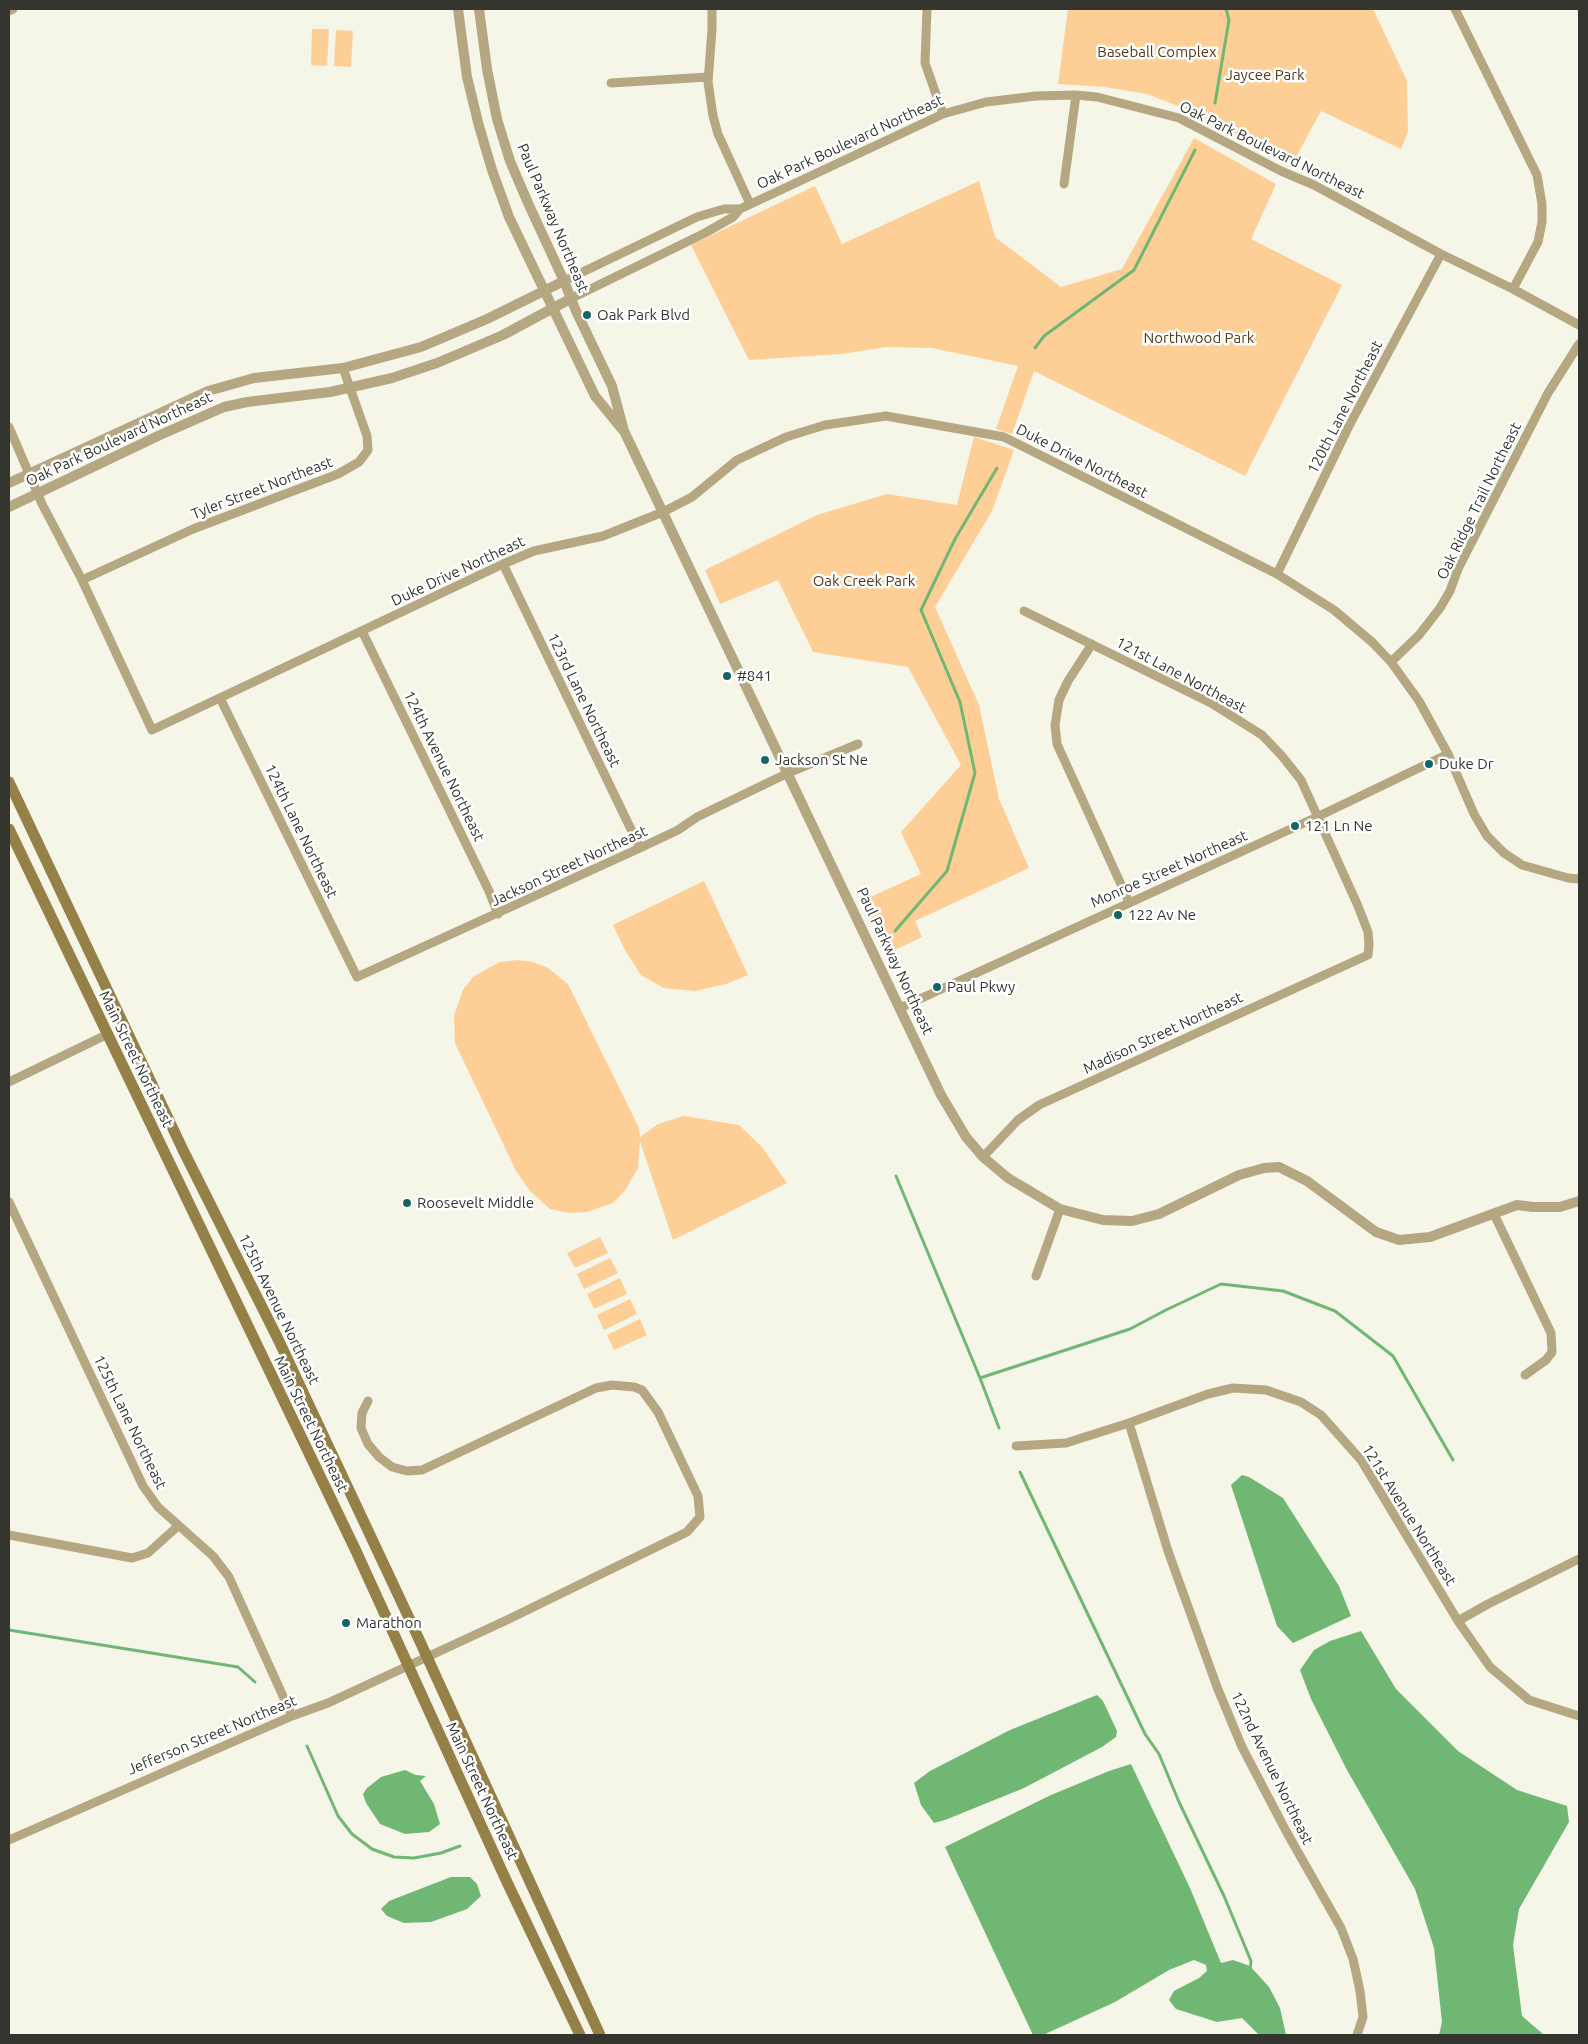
<!DOCTYPE html>
<style>
body{margin:0}
#map{position:relative;width:1588px;height:2044px;overflow:hidden;background:#f5f5e8;font-family:Ubuntu,sans-serif}
canvas{display:block}
.frame{position:absolute;inset:0;border:10px solid #353530;pointer-events:none}
</style>
<div id="map">
<canvas width="1588" height="2044"></canvas>
<div class="frame"></div>
</div>
<script>
const c = document.querySelector('canvas').getContext('2d');
c.lineJoin = 'round';
function paint(path, color) { c.fillStyle = color; c.fill(path, 'evenodd'); }
const toPath = rows => new Path2D(rows.map(r => 'M' + r).join(''));
function trace(path, color, width, dash) { c.strokeStyle = color; c.lineWidth = width; c.lineCap = dash ? 'butt' : 'round'; c.setLineDash(dash || []); c.stroke(path); }
function drawText(font, color, halo, rows, align = 'center') {
  c.font = font + ' Ubuntu,sans-serif'; c.lineWidth = 5; c.setLineDash([]); c.textBaseline = 'middle'; c.strokeStyle = halo; c.fillStyle = color; for (const [text, x, y, turn = 0] of rows) {
    c.save(); c.translate(x, y); c.rotate((+turn || 0) * Math.PI / 180); c.textAlign = isNaN(turn) ? turn : align; if (halo) c.strokeText(text, 0, 0); c.fillText(text, 0, 0); c.restore();
  }
}
const green = toPath([
 [1068,9,1373,9,1407,81,1408,132,1401,149,1321,111,1293,163,1191,111,1147,94,1105,87,1058,84],
 [312,29,329,29,327,66,311,65],
 [336,30,353,31,351,67,334,66],
 [1194,138,1276,184,1251,239,1342,285,1245,476,1034,371,1012,434,996,429,1018,366,932,348,886,347,842,354,749,360,691,245,815,186,842,244,979,181,995,237,1061,287,1122,269],
 [974,437,1014,450,992,511,935,607,979,705,999,799,1029,868,915,921,922,937,888,953,864,900,921,874,901,832,961,765,908,667,813,652,778,580,720,604,705,570,817,515,887,494,957,505],
 [704,881,748,975,726,984,695,991,664,988,641,975,626,952,613,925],
 [518,960,533,962,548,968,568,984,639,1128,640,1137,658,1124,684,1116,739,1125,762,1147,787,1183,673,1240,640,1141,638,1168,626,1189,613,1203,587,1212,569,1213,550,1209,530,1191,516,1171,455,1043,454,1015,463,990,473,977,485,970,500,962],
 [600,1237,608,1253,575,1268,567,1253],
 [610,1258,618,1273,584,1289,577,1274],
 [620,1278,627,1294,594,1309,587,1294],
 [630,1299,637,1314,604,1330,597,1315],
 [640,1319,647,1335,614,1350,607,1335]
]);
const water = toPath([
 [1242,1475,1249,1477,1283,1498,1339,1586,1351,1616,1293,1643,1277,1626,1231,1485],
 [1361,1631,1396,1689,1458,1751,1517,1790,1567,1806,1569,1822,1519,1909,1513,1945,1522,2016,1544,2035,1439,2035,1442,2022,1434,1948,1415,1889,1347,1770,1311,1699,1300,1670,1314,1650,1330,1641],
 [1097,1695,1103,1701,1117,1731,1116,1737,1102,1747,1024,1788,945,1820,934,1823,921,1805,914,1783,930,1771,1010,1730],
 [1131,1764,1190,1888,1221,1963,1233,1960,1250,1966,1269,1987,1280,2008,1286,2035,1259,2035,1242,2018,1217,2022,1176,2009,1169,2000,1174,1991,1199,1978,1207,1971,1206,1965,1194,1960,1169,1970,1115,2002,1043,2035,1033,2035,945,1847,1051,1795,1109,1771],
 [405,1770,416,1775,426,1776,420,1781,434,1804,440,1824,429,1832,405,1834,380,1824,366,1803,363,1794,367,1788,381,1777],
 [451,1877,470,1877,477,1884,481,1896,467,1909,431,1922,404,1923,387,1916,381,1909,389,1901]
]);
const stream = toPath([
 [1215,103,1229,20,1226,9],
 [1035,348,1044,336,1134,270,1195,150],
 [895,931,947,871,975,773,960,702,921,610,955,539,997,468],
 [896,1176,980,1378,999,1428],
 [980,1378,1130,1329,1166,1310,1221,1284,1283,1291,1335,1311,1393,1356,1453,1460],
 [1020,1472,1145,1734,1159,1754,1179,1802,1224,1896,1251,1961,1250,1971],
 [9,1630,238,1667,255,1682],
 [307,1746,338,1816,352,1834,372,1849,394,1857,414,1858,441,1853,460,1846]
]);
const minor = toPath([
 [712,9,712,30,708,82,713,116,718,134,750,204],
 [927,9,925,63,943,114],
 [1455,9,1537,175,1542,204,1542,222,1538,242,1513,289],
 [9,11,13,9],
 [611,83,708,77],
 [1064,184,1076,95],
 [564,281,697,217,724,209,740,209,943,114,986,102,1036,96,1076,95,1097,97,1179,118,1281,171,1314,185,1441,254,1513,289,1579,325],
 [570,299,705,233,733,217,740,209],
 [9,427,42,504,82,580,152,730,503,564,534,551,603,536,663,512,692,497,737,460,786,437,825,425,886,416,1004,437,1277,574,1334,610,1372,642,1391,662,1419,701,1448,754,1474,814,1487,836,1504,853,1522,865,1568,878,1579,879],
 [503,564,640,848],
 [1277,574,1349,426,1441,254],
 [82,580,193,529,338,474,359,462,368,450,367,436,343,368],
 [362,631,489,891,498,914],
 [1092,644,1068,681,1059,700,1055,725,1057,744,1129,902],
 [1391,662,1419,635,1440,608,1450,591,1458,569,1548,393,1579,344],
 [220,698,357,977,640,848,678,830,697,817,788,773,858,744],
 [900,1008,1317,817,1448,754],
 [9,1082,108,1034],
 [983,1157,1018,1120,1039,1105,1368,955,1369,944,1368,932,1358,906,1301,780,1282,756,1262,735,1211,703,1024,611],
 [9,1202,143,1486,158,1507,213,1556,229,1577,292,1716],
 [1494,1214,1551,1333,1552,1352,1546,1360,1525,1375],
 [1036,1276,1060,1209],
 [1129,1423,1168,1551,1217,1687,1242,1747,1286,1831,1341,1928,1353,1959,1360,1991,1363,2017,1357,2035],
 [1016,1446,1066,1443,1129,1423,1208,1394,1233,1388,1266,1390,1301,1402,1321,1415,1361,1460,1458,1621,1490,1667,1529,1700,1579,1716],
 [9,1535,132,1558,148,1553,178,1526],
 [1458,1621,1488,1604,1579,1559],
 [9,1840,292,1716,328,1703,509,1619,687,1532,700,1517,698,1496,658,1412,642,1390,634,1387,612,1385,596,1388,422,1470,407,1471,392,1467,379,1457,368,1444,361,1428,362,1413,368,1401]
]);
const tertiary = toPath([
 [458,9,467,77,479,126,492,170,509,217,595,396,622,429],
 [479,9,487,69,497,119,510,161,528,203,564,281,576,311,612,386,624,431,941,1095,966,1137,983,1157,1008,1178,1060,1209,1103,1220,1132,1221,1159,1214,1239,1175,1264,1168,1279,1167,1307,1181,1376,1232,1399,1240,1430,1237,1517,1205,1533,1207,1560,1207,1579,1201],
 [9,483,208,391,254,378,343,368,421,347,487,319,564,281],
 [9,507,160,435,224,407,247,402,330,392,392,378,437,363,503,335,570,299]
]);
const secondary = toPath([
 [9,782,184,1152,278,1339,417,1635,600,2035],
 [9,829,356,1551,506,1880,580,2035]
]);
const markers = [
 [587,315,5,"#146468"],
 [727,676,5,"#146468"],
 [765,760,5,"#146468"],
 [1429,764,5,"#146468"],
 [1295,826,5,"#146468"],
 [1118,915,5,"#146468"],
 [937,987,5,"#146468"],
 [407,1203,5,"#146468"],
 [346,1623,5,"#146468"]
];
const parkNames = [
 ["Baseball Complex",1157,52],
 ["Jaycee Park",1265,75],
 ["Northwood Park",1199,338],
 ["Oak Creek Park",864,581]
];
const streetNames = [
 ["Oak Park Boulevard Northeast",850,142,-25],
 ["Oak Park Boulevard Northeast",1272,150,26],
 ["Paul Parkway Northeast",553,218,67],
 ["120th Lane Northeast",1345,407,-63],
 ["Oak Park Boulevard Northeast",119,439,-25],
 ["Duke Drive Northeast",1082,461,27],
 ["Tyler Street Northeast",262,488,-21],
 ["Oak Ridge Trail Northeast",1479,501,-64],
 ["Duke Drive Northeast",458,571,-25],
 ["121st Lane Northeast",1181,675,28],
 ["123rd Lane Northeast",584,700,64],
 ["124th Avenue Northeast",444,766,64],
 ["124th Lane Northeast",301,831,64],
 ["Jackson Street Northeast",569,866,-25],
 ["Monroe Street Northeast",1169,869,-24],
 ["Paul Parkway Northeast",895,961,65],
 ["Madison Street Northeast",1163,1033,-25],
 ["Main Street Northeast",136,1059,64],
 ["125th Avenue Northeast",279,1309,64],
 ["125th Lane Northeast",130,1422,64],
 ["Main Street Northeast",311,1424,64],
 ["121st Avenue Northeast",1409,1515,58],
 ["Jefferson Street Northeast",212,1735,-23],
 ["122nd Avenue Northeast",1272,1768,64],
 ["Main Street Northeast",482,1791,65]
];
const poiNames = [
 ["Oak Park Blvd",597,315],
 ["#841",737,676],
 ["Jackson St Ne",775,760],
 ["Duke Dr",1439,764],
 ["121 Ln Ne",1305,826],
 ["122 Av Ne",1128,915],
 ["Paul Pkwy",947,987],
 ["Roosevelt Middle",417,1203],
 ["Marathon",356,1623]
];
paint(green, '#fdcf96');
paint(water, '#70b774');
trace(stream, '#70b774', 3);
trace(minor, '#b4a781', 9);
trace(tertiary, '#b4a781', 10);
trace(secondary, '#958147', 11);
for (const [x, y, r, color] of markers) { const dot = new Path2D(); dot.arc(x, y, r, 0, 2 * Math.PI); c.fillStyle = color; c.fill(dot); trace(dot, '#fff', 2); }
drawText('15px', '#533a19', '#fff', parkNames);
drawText('15px', '#353530', '#fff', streetNames);
drawText('15px', '#353530', '#fff', poiNames, 'left');
</script>
